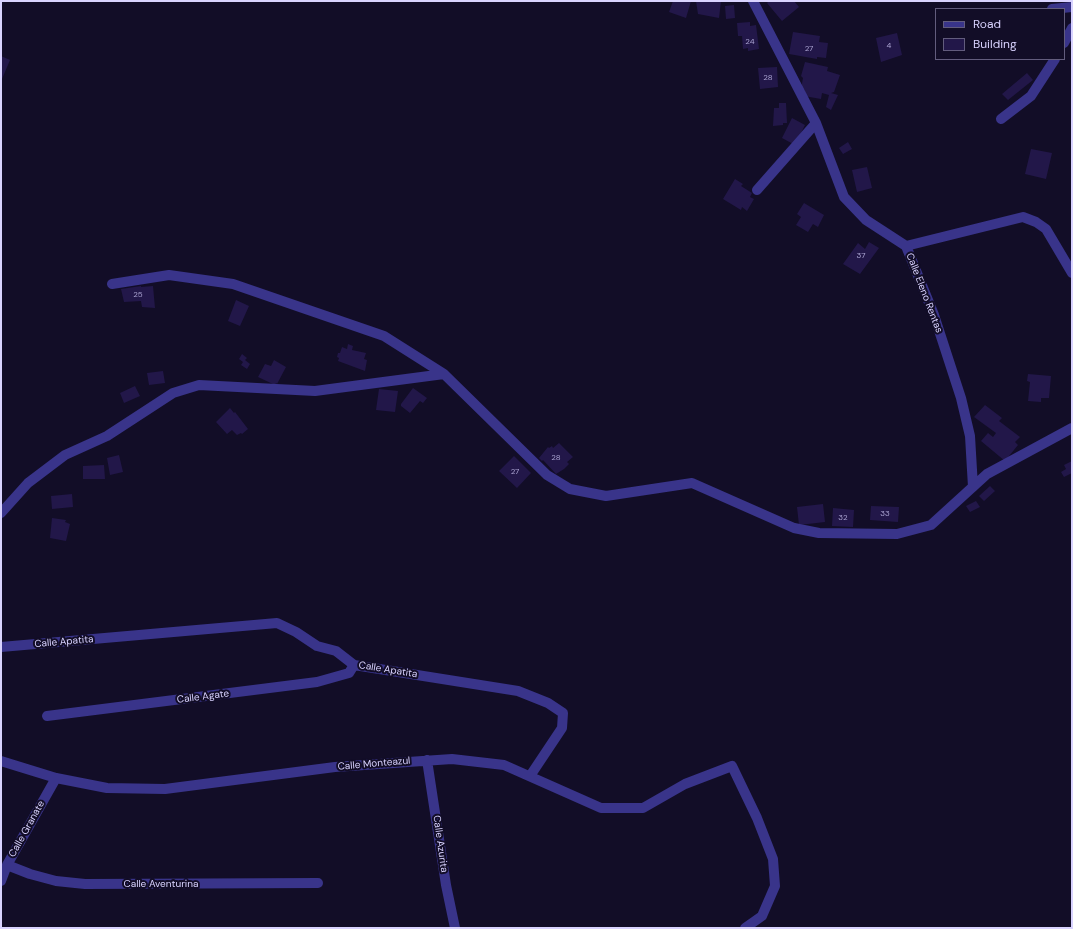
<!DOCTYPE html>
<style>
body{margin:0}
#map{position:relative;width:1073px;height:929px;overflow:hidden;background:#120d27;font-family:"DM Sans",sans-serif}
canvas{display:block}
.frame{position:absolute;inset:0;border:2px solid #d9d3ff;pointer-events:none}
.legend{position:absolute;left:935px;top:8px;width:130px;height:52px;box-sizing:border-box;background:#120d27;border:1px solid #625c7d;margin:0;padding:5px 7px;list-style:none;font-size:12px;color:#d9d3ff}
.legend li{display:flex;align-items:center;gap:8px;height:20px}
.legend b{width:20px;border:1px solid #625c7d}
</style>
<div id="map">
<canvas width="1073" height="929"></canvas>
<div class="frame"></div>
<ul class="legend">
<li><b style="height:5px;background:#39348a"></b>Road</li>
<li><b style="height:11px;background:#221749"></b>Building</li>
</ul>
</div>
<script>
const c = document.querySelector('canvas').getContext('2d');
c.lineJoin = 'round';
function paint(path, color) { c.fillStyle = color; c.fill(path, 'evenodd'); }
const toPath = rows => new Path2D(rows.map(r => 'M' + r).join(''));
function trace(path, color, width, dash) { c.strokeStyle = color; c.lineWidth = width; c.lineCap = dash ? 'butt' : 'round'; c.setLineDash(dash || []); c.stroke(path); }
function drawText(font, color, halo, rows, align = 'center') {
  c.font = font + ' "DM Sans",sans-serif'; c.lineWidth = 4; c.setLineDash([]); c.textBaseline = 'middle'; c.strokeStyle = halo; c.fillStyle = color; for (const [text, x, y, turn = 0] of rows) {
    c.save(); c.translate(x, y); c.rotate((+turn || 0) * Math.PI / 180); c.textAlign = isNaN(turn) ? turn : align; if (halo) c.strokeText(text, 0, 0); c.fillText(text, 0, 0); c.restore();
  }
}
const building = toPath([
 [673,1,691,1,686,18,669,12],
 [696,1,721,1,719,18,698,14],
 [769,1,794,1,799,7,782,21,767,3],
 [734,5,735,18,726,19,725,6],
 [750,22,750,26,756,25,759,49,748,51,748,48,743,49,742,36,738,36,737,23],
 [793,32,820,36,819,42,828,43,826,58,817,57,817,59,789,54],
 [897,33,902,55,881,62,876,38],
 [1,56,10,60,2,79,1,79],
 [805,62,828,67,827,71,840,75,834,92,831,93,838,95,831,110,826,107,829,95,822,93,821,99,804,96,805,90,801,89,803,78,801,76],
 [777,67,778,87,760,89,758,68],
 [1027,73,1033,80,1008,100,1002,94],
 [779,103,786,103,787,123,783,123,783,125,773,126,774,108,779,108],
 [792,118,805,125,795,145,782,138],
 [848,142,852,149,843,154,839,148],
 [1031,149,1052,153,1046,179,1025,174],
 [867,167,872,188,857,192,852,170],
 [735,179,743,184,741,186,752,193,750,197,754,199,747,211,742,207,741,210,723,199],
 [804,203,824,215,818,227,813,224,808,232,796,225,801,217,797,214],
 [869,242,879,248,860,274,843,264,858,243,865,249],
 [141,286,141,287,153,286,155,308,142,307,141,301,124,302,121,289],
 [236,300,249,306,240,326,228,321],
 [348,344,353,346,352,350,366,353,364,359,367,360,365,371,338,361,339,358,337,357,338,353,340,353,342,347,347,349],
 [242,354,247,358,245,360,250,364,247,369,241,365,243,362,239,359],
 [274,360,286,367,277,384,276,383,275,385,258,377,265,364,271,366],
 [163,371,165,383,149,385,147,373],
 [1028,374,1051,376,1049,398,1041,398,1041,402,1028,401,1030,382,1027,381],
 [135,386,140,396,124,403,120,393],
 [413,388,427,398,423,403,420,401,410,413,401,406,401,404],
 [379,389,398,391,395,412,376,410],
 [985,405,1002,418,999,421,1020,437,1015,442,1018,445,1005,461,981,441,988,433,993,437,996,433,974,417],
 [230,408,234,413,235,412,248,429,242,434,241,433,237,435,232,430,227,434,216,422],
 [559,443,573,457,567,462,569,464,564,469,556,474,543,460,542,461,539,458,548,447,549,448,552,446,553,448],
 [119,455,123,472,110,475,107,458],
 [514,456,531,473,517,488,499,471],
 [1072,461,1072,473,1064,477,1061,472,1066,469,1064,465],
 [104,465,105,479,83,479,83,466],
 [990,486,995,491,984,501,979,496],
 [72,494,73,507,52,509,51,496],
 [976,501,980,507,970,512,966,506],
 [823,504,825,522,799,525,797,507],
 [871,506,899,507,898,522,870,520],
 [833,508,854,510,853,527,832,526],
 [52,518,66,520,65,522,70,524,66,541,50,538]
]);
const minor = toPath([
 [753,1,816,123,844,197,866,220,906,246,934,315,961,398,970,436,973,487],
 [1052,9,1072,7],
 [1064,43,1072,28],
 [1001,119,1031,96,1055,59],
 [757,190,816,123],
 [906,246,1023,217,1036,222,1046,229,1072,273],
 [112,284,169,275,233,284,384,336,444,374],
 [1,513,28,483,65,455,107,436,173,393,199,385,315,391,444,374,547,475,570,489,606,496,692,483,794,528,819,533,897,534,931,525,987,474,1072,428],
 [1,647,277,623,296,632,317,646,336,651,354,665,518,691,548,703,563,713,562,728,530,776],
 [47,716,317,682,349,673,354,665],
 [427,760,446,885,455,928],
 [1,761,56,778,107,788,165,789,335,767,452,759,504,765,601,808,643,808,685,784,732,766,757,818,773,859,775,886,762,916,745,928],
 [7,865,30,874,56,881,85,884,318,883],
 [1,881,7,865,56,778]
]);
const numberNames = [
 ["24",750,42],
 ["4",889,46],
 ["27",809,49],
 ["28",768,78],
 ["37",861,256],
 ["25",138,295],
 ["28",556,458],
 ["27",515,472],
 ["33",885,514],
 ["32",843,518]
];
const streetNames = [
 ["Calle Eleno Rentas",924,293,69],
 ["Calle Apatita",64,642,-5],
 ["Calle Apatita",388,670,9],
 ["Calle Agate",203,697,-7],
 ["Calle Monteazul",374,764,-5],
 ["Calle Granate",27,829,-61],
 ["Calle Azurita",440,844,82],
 ["Calle Aventurina",161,884]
];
paint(building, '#221749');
trace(minor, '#39348a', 10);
drawText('8px', '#aba4d2', null, numberNames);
drawText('10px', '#d9d3ff', '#120d27', streetNames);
</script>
